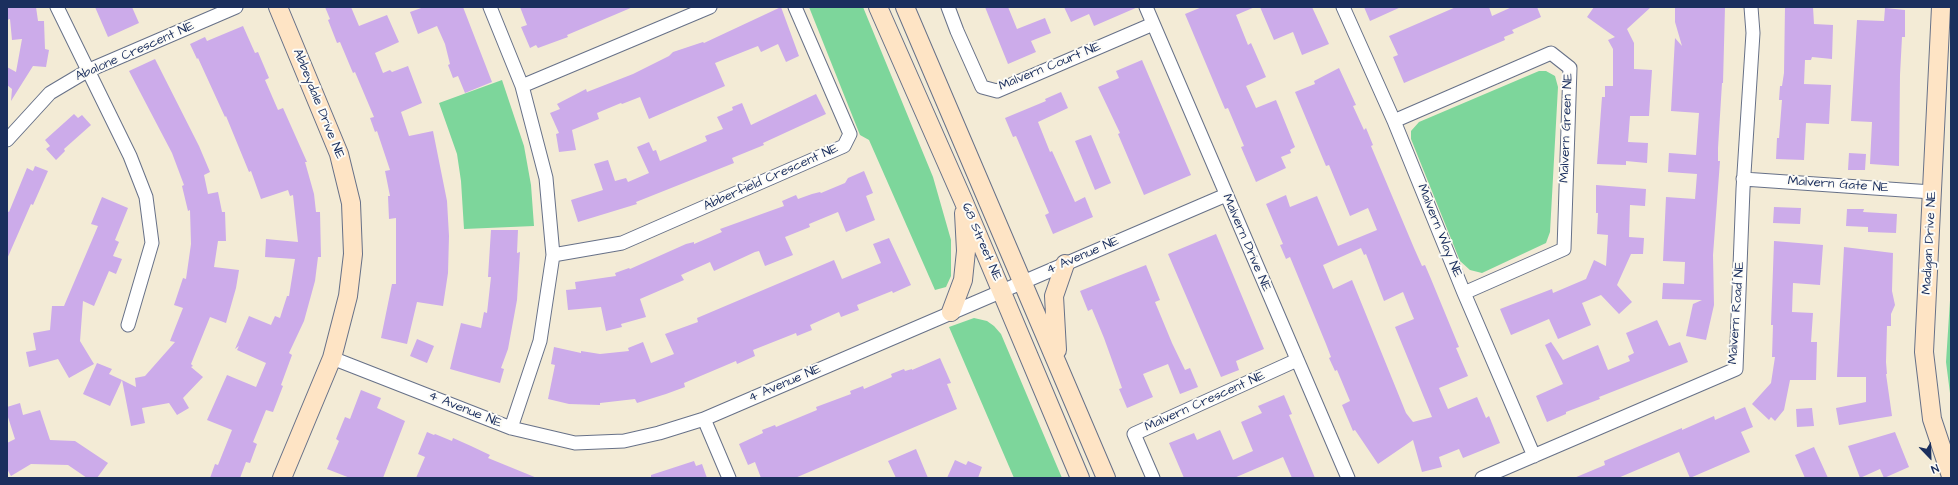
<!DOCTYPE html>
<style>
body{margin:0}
#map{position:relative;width:1958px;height:485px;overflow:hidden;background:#f3ebd6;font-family:"Architects Daughter",sans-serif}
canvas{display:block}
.frame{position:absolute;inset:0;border:8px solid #1b2f5e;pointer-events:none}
.north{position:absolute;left:1910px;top:437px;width:40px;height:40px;-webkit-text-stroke:3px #fdfcf7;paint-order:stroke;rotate:157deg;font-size:11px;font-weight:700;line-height:16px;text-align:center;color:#1b2f5e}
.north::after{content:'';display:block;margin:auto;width:14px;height:18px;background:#1b2f5e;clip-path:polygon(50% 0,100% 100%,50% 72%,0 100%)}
</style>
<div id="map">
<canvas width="1958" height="485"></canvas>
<div class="frame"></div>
<div class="north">N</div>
</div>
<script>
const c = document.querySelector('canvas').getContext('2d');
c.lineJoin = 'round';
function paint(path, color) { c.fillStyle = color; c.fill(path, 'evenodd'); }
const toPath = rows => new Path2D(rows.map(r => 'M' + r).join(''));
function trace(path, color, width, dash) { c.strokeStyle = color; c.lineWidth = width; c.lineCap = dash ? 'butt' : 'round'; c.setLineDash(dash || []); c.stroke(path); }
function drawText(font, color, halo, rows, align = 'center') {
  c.font = font + ' "Architects Daughter",sans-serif'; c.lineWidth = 4; c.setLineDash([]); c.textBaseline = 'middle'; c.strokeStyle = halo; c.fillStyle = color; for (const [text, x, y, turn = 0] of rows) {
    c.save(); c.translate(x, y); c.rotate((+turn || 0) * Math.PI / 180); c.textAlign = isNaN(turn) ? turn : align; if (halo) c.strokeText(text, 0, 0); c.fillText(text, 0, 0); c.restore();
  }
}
const green = toPath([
 [809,7,863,7,933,177,951,240,951,276,946,287,935,290,869,140,860,135],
 [1539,71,1546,71,1555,76,1558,87,1550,232,1546,243,1482,273,1470,270,1460,261,1411,139,1411,131,1419,122],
 [502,80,524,146,531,185,534,226,464,229,461,181,457,154,439,103],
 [1951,285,1951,401,1946,362],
 [974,318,987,321,994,326,1001,334,1062,478,1014,478,949,327]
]);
const building = toPath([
 [7,7,36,7,38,21,44,21,45,49,49,50,46,67,33,66,11,101,12,89,7,85,7,67,16,72,22,39,12,40,10,19,7,20],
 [95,7,132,7,139,23,108,37],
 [325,7,351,7,359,26,387,15,399,42,375,53,383,73,390,70,392,72,408,66,422,103,401,112,409,136,433,131,447,201,449,236,448,273,443,306,417,302,407,344,381,338,392,284,396,284,396,218,389,219,388,196,390,196,385,171,390,170,377,131,375,132,370,118,374,117,355,72,353,73,340,42,337,43,328,20,330,19],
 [424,7,463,7,492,82,465,93,458,76,453,78,448,65,450,64,445,44,437,26,418,34,410,12],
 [520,7,633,7,567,35,568,37,538,48,536,45,530,48,521,27,527,25],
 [781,7,799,56,786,62,778,44,761,52,758,46,715,63,725,86,649,119,640,97,622,104,621,103,597,113,599,119,572,130,576,150,559,152,556,134,559,133,550,113,560,109,557,104,586,89,587,92,633,74,669,56,673,52,703,42,704,43],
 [985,7,1008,7,1017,29,1045,18,1051,33,1031,41,1036,52,1008,64],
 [1064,7,1138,7,1094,26,1089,14,1071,22],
 [1202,7,1255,7,1236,15,1248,45,1251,43,1266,77,1246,86,1256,108,1276,100,1295,147,1290,150,1291,153,1281,157,1286,168,1256,182,1241,147,1244,146,1228,108,1225,109,1185,14],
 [1260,7,1312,7,1329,44,1302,55,1293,32,1274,40],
 [1364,7,1401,7,1370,21],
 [1456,7,1489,7,1492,16,1512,7,1537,7,1541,17,1512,30,1514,33,1504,37,1505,40,1404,83,1393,57,1398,55,1389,36],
 [1594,7,1651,7,1627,29,1634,43,1634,69,1652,70,1649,116,1630,116,1628,142,1648,143,1647,163,1626,161,1626,165,1597,164,1602,97,1605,97,1605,86,1613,86,1613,49,1608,40,1615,37,1587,17],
 [1675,7,1725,7,1723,83,1722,83,1718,148,1718,161,1720,161,1713,255,1714,305,1706,340,1686,336,1693,304,1702,300,1662,299,1663,283,1684,284,1685,262,1663,261,1666,197,1695,199,1697,174,1668,172,1669,153,1696,155,1699,113,1671,111,1675,38,1682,46,1675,22],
 [1785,7,1813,7,1814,24,1833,25,1832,59,1812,57,1811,60,1805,60,1804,84,1831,85,1829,124,1806,123,1804,160,1776,159,1777,138,1779,138,1782,100,1779,100,1780,86,1782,86,1784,73],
 [1885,8,1905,10,1905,37,1902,37,1900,75,1899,166,1870,164,1872,122,1851,121,1857,20,1884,21],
 [243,26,255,53,258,52,269,78,265,80,278,110,283,108,307,162,305,162,314,194,316,212,320,212,321,257,318,257,315,281,304,321,289,353,292,355,281,385,283,386,273,412,266,410,253,442,257,444,250,463,246,462,240,478,210,478,215,464,218,465,232,430,207,420,227,375,256,387,266,363,237,350,239,346,235,349,249,316,271,325,275,316,280,318,287,296,289,296,295,259,265,257,266,239,298,242,293,195,290,196,288,190,261,199,251,171,249,172,226,116,225,117,198,58,197,59,190,44,205,37,207,41],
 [155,59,199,146,210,172,204,175,208,194,218,192,222,212,225,212,226,241,218,241,214,267,239,270,236,288,226,323,210,317,191,364,193,366,191,367,203,377,183,398,189,408,177,415,169,403,142,408,145,423,131,426,122,380,136,387,135,378,145,376,175,342,170,341,183,308,174,305,183,278,186,279,191,244,190,210,188,211,182,186,184,185,172,153,129,71],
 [1142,60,1191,175,1144,195,1118,134,1120,133,1098,87,1119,78,1116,71],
 [1339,68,1356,105,1353,106,1364,130,1366,128,1373,145,1371,146,1414,248,1422,266,1425,265,1431,279,1459,347,1456,348,1468,376,1439,388,1448,409,1477,397,1486,418,1489,416,1500,443,1463,458,1459,449,1439,457,1442,467,1422,472,1413,440,1378,464,1355,430,1353,431,1342,405,1350,401,1337,370,1335,371,1329,358,1331,357,1326,344,1290,257,1286,259,1280,245,1283,244,1266,204,1286,195,1290,207,1317,196,1338,246,1377,230,1368,208,1350,216,1329,165,1326,166,1295,92,1315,84,1314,81],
 [1361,248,1364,255,1366,254,1384,301,1403,292,1409,307,1414,319,1395,327,1432,417,1413,422,1406,413,1352,280,1333,289,1323,265],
 [1061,92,1068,108,1038,122,1050,152,1052,151,1075,202,1085,197,1093,217,1053,234,1045,215,1049,213,1016,136,1013,137,1005,118,1046,101,1045,99],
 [816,94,826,114,763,143,764,145,732,158,734,163,636,202,637,204,578,222,571,200,603,190,594,164,608,160,615,181,626,178,628,182,649,173,637,147,649,142,653,151,656,150,660,161,707,141,705,136,723,129,717,117,733,110,732,107,742,103,751,125],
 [74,114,78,118,82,115,91,125,64,149,65,151,56,160,46,149,50,146,45,140],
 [1091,135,1111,183,1095,190,1075,141],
 [1849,153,1866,154,1865,170,1848,170],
 [35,166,48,171,33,205,31,204,7,259,7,211,9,212,27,168,33,171],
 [864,171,873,193,866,196,875,220,846,232,838,212,809,224,810,227,785,237,793,255,765,266,759,251,755,252,714,271,710,262,681,275,684,280,640,299,646,317,621,324,622,327,606,331,601,307,568,310,566,290,576,289,575,282,616,276,615,273,629,268,630,269,686,244,694,242,694,244,722,232,720,229,784,206,782,201,796,195,798,199,812,194,820,192,821,193,845,183,848,178],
 [1596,185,1646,189,1645,206,1630,205,1629,237,1644,238,1643,254,1631,254,1617,285,1632,302,1619,314,1601,295,1582,303,1591,325,1558,339,1549,319,1511,335,1500,309,1552,289,1553,293,1586,279,1594,260,1606,266,1608,235,1597,234,1598,213,1596,213],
 [102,197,128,208,115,240,119,242,113,256,122,259,116,274,109,271,94,306,83,301,80,341,94,364,69,378,58,359,29,367,26,352,36,350,33,333,50,330,52,306,64,306,98,226,91,224],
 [1774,207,1801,208,1800,224,1773,223],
 [1847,209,1864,209,1863,212,1897,214,1896,233,1868,232,1868,227,1846,226],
 [491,230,518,230,517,253,520,252,517,300,508,349,501,368,504,369,500,383,450,369,461,323,481,328,484,312,487,313,491,277,488,277],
 [1216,234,1264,349,1236,361,1239,370,1221,377,1168,254],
 [889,238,911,285,893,293,892,291,857,305,859,310,841,317,839,312,810,325,812,330,797,336,796,333,753,350,755,356,737,364,736,361,684,383,685,387,666,394,637,403,635,399,600,403,600,405,569,404,548,399,555,365,551,364,554,347,581,353,581,351,600,354,629,351,628,348,643,342,651,363,674,354,665,334,698,322,697,318,834,260,842,279,881,263,873,244],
 [1774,241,1823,245,1820,285,1793,283,1792,312,1813,313,1811,342,1817,342,1816,380,1790,380,1784,410,1775,421,1771,417,1769,420,1752,404,1771,383,1775,357,1772,357,1773,325,1771,325],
 [1844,247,1893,253,1892,291,1895,305,1891,314,1891,326,1887,326,1886,362,1887,374,1886,374,1892,416,1839,425,1836,408,1866,402,1866,377,1837,377],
 [1146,265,1160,300,1155,302,1172,343,1185,370,1190,368,1198,387,1180,394,1168,364,1143,374,1153,397,1127,408,1119,389,1122,388,1104,338,1092,309,1088,311,1080,291],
 [1657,320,1669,346,1680,342,1688,362,1599,397,1600,399,1566,412,1566,414,1547,422,1536,396,1563,384,1545,345,1551,342,1563,360,1598,345,1608,370,1630,361,1628,356,1634,353,1626,333],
 [417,339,434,346,427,363,410,356],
 [940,358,951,383,947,384,957,409,795,478,761,478,755,462,748,465,739,444,763,433,762,430,775,425,776,427,817,410,816,407,851,394,850,391,863,386,864,389,892,377,891,374,904,369,905,371,912,369,912,370],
 [97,363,112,369,109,374,122,380,110,406,83,394],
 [361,390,381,398,377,408,405,421,383,478,350,478,327,469,339,441,336,439,345,417,350,419],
 [1284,395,1292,414,1289,415,1315,478,1292,478,1283,457,1234,478,1184,478,1169,443,1194,433,1197,440,1220,430,1233,460,1253,451,1241,422,1262,413,1258,406],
 [20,403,23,415,40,410,50,440,75,441,108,463,97,478,87,478,68,465,31,464,11,476,7,469,7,443,15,439,7,414,7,407],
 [1745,407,1753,427,1741,432,1750,452,1690,478,1679,452,1618,478,1574,478,1605,465,1604,461,1682,428,1682,430,1714,416,1715,420],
 [1812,408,1814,426,1797,427,1796,409],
 [427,432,434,435,435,434,452,441,453,438,471,446,490,455,488,458,537,478,416,478,425,457,418,454],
 [1895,432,1909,467,1884,478,1880,469,1860,478,1848,446],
 [1814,447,1828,478,1805,478,1795,455],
 [916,449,928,478,896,478,888,461],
 [955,460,966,465,968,461,982,467,978,478,947,478],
 [694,461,696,466,702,464,707,478,651,478,651,475]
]);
const street = toPath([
 [57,7,130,156,146,197,152,243,128,325],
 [490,7,522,86,546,178,553,255,540,341,511,428],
 [948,7,957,31,982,87,997,91,1153,24],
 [1146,7,1348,478],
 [1343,7,1394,121,1464,293,1534,456],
 [522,86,710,7],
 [1394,121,1551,53,1570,68,1564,249,1464,293],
 [7,140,50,93,87,71,236,7],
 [1743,179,1932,192],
 [553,255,622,243,844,146,850,134,795,7],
 [332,358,511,428,575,443,624,441,659,433,704,419,1226,195],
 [704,419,729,478],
 [1153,478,1134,434,1297,360],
 [1482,478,1736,369,1743,189,1753,33,1751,7]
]);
const secondary = toPath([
 [278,7,339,154,351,203,353,254,348,296,332,358,282,478],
 [878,7,963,200,1080,478],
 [905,7,1106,478],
 [1941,7,1924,352,1932,419,1951,476],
 [951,312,963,280,966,251,964,213],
 [1057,350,1054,296,1065,264]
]);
const streetNames = [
 ["Abalone Crescent NE",135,52,-24],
 ["Malvern Court NE",1050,67,-22],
 ["Abbeydale Drive NE",318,104,68],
 ["Malvern Green NE",1567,128,-88],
 ["Abberfield Crescent NE",771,178,-24],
 ["Malvern Gate NE",1838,185,4],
 ["Malvern Way NE",1439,231,68],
 ["68 Street NE",981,242,67],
 ["Malvern Drive NE",1246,243,67],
 ["Madigan Drive NE",1930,243,-87],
 ["4 Avenue NE",1083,256,-23],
 ["Malvern Road NE",1737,313,-86],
 ["4 Avenue NE",785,384,-23],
 ["Malvern Crescent NE",1205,402,-24],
 ["4 Avenue NE",465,410,22]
];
paint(green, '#7dd69b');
paint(building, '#ccabea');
trace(street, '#677188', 15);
trace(secondary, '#677188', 20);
trace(street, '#fff', 13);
trace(secondary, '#fee4c5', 18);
drawText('13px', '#1b2f5e', '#fdfcf7', streetNames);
</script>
